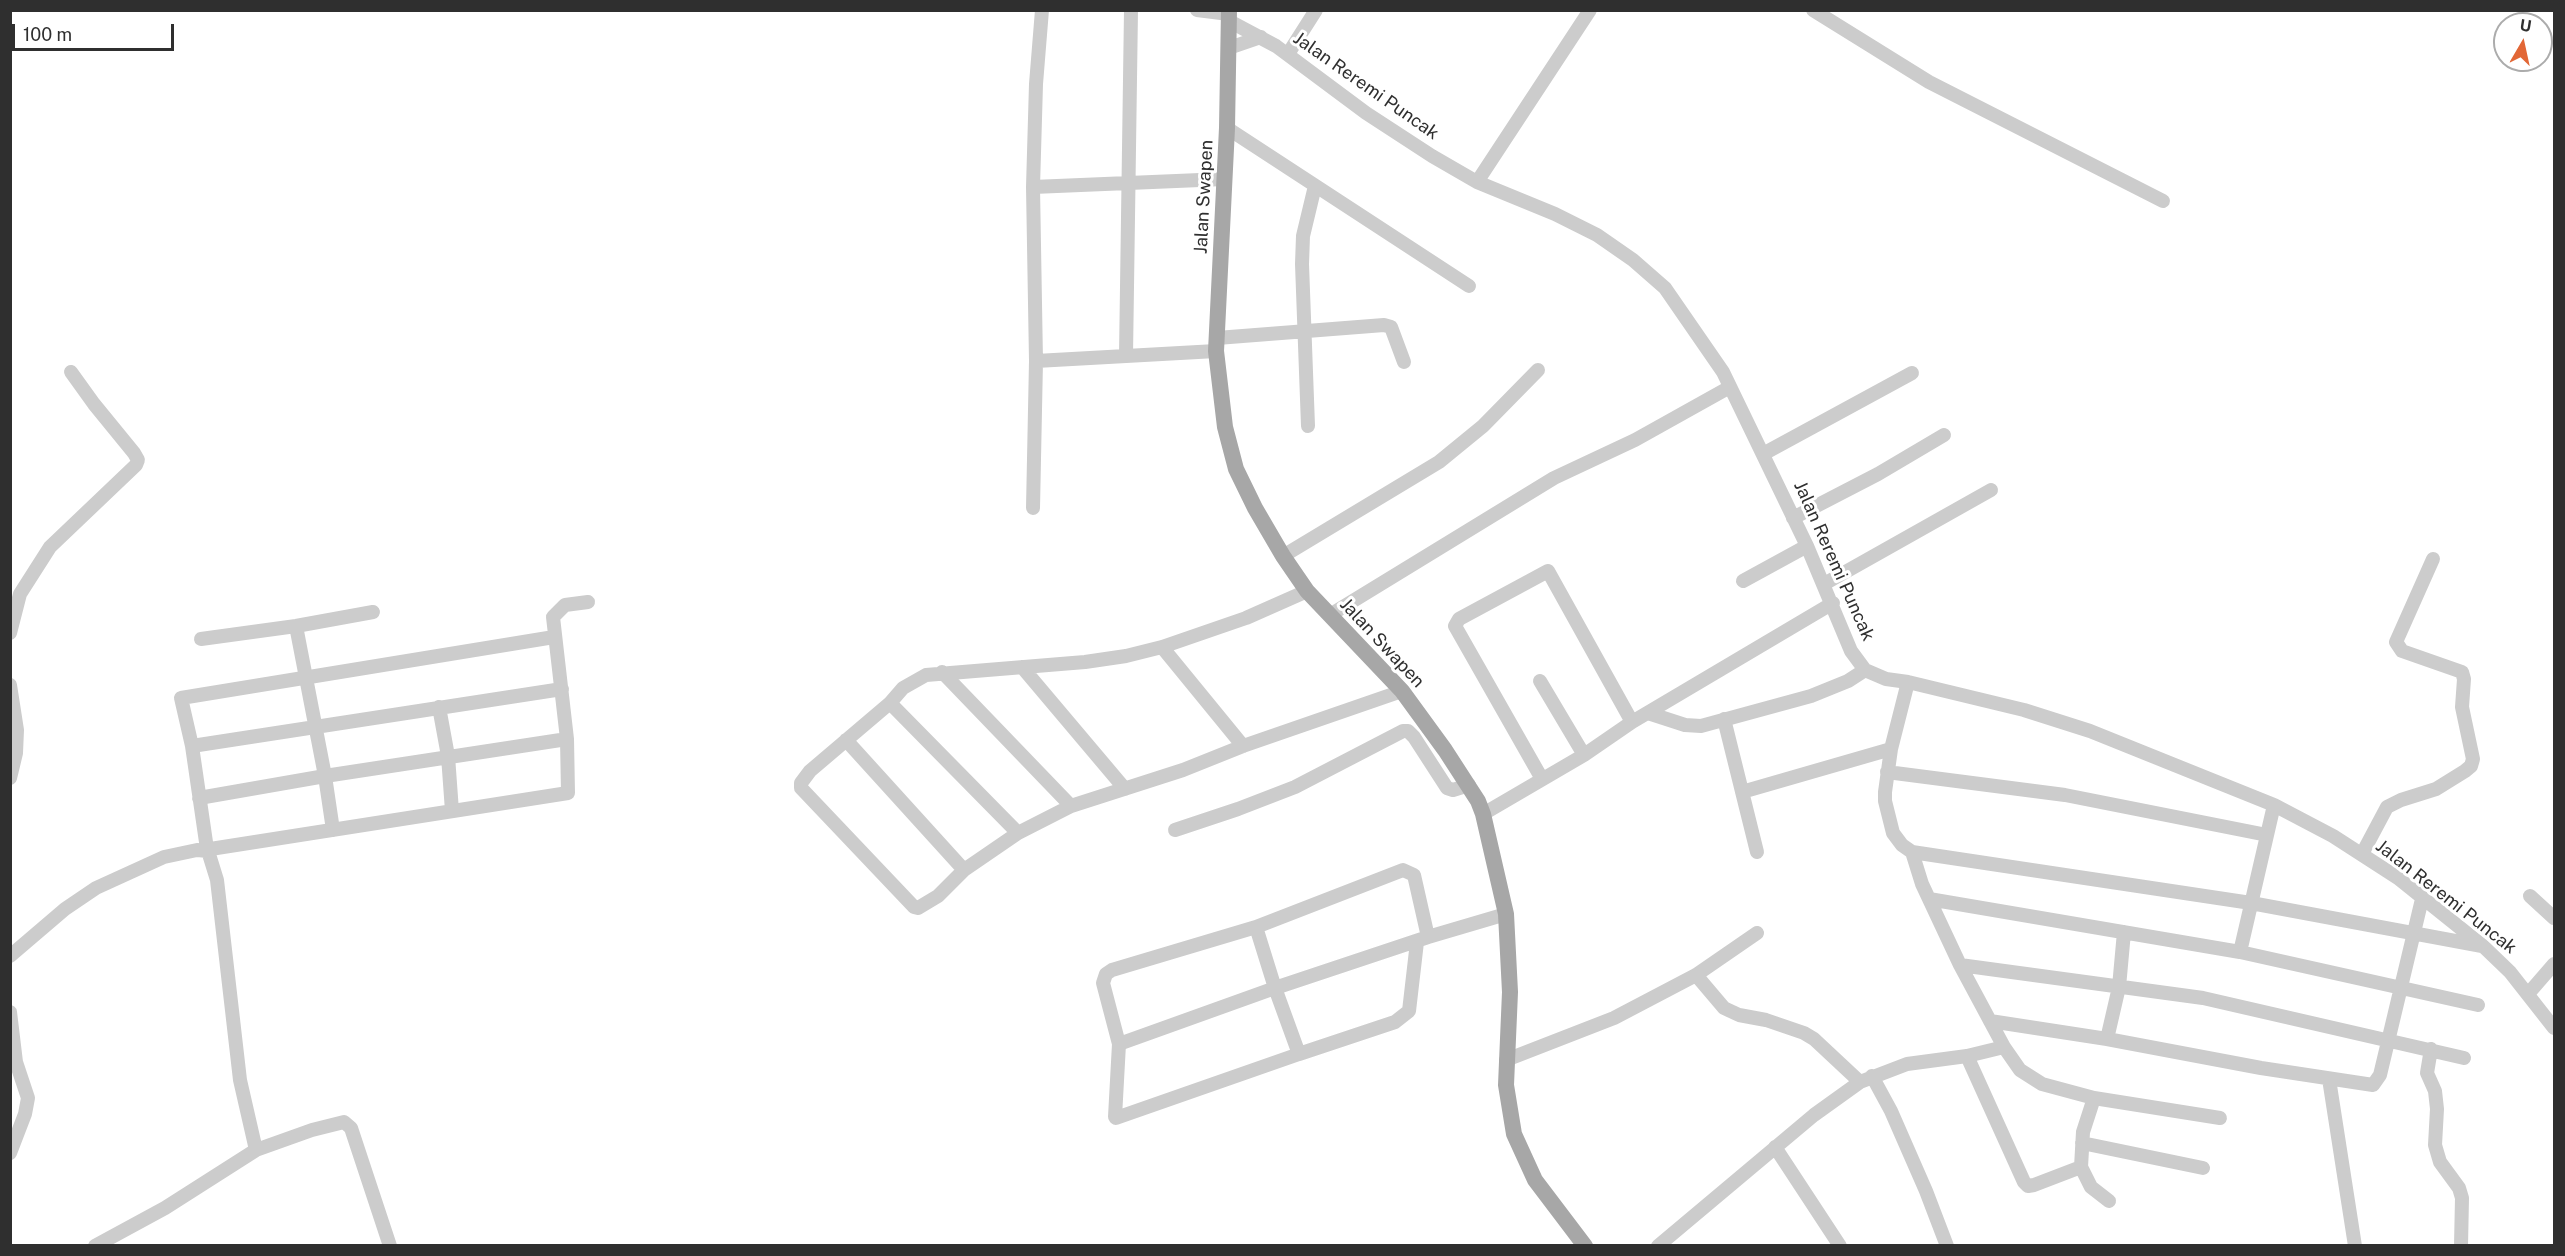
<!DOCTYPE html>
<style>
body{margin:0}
#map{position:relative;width:2565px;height:1256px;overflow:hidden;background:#fff;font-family:"Public Sans",sans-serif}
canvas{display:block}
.frame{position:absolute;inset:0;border:12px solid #2f2f2f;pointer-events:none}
.north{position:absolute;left:2493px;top:12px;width:60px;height:60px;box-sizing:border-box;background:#fff;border:2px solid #acacac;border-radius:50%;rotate:9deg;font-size:16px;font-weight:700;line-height:24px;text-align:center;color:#2f2f2f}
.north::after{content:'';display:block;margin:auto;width:21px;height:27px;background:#e26736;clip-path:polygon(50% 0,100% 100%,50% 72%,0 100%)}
.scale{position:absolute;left:12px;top:24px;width:162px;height:27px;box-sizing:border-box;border:3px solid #2f2f2f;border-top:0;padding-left:8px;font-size:18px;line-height:21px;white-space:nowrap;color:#2f2f2f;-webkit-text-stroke:4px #fff;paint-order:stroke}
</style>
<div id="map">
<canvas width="2565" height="1256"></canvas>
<div class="frame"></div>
<div class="north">U</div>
<div class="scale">100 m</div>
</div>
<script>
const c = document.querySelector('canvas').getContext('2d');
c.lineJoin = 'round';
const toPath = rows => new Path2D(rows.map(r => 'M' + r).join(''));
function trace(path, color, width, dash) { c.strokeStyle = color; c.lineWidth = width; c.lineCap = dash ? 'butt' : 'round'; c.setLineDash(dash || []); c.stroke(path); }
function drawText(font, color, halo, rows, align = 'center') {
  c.font = font + ' "Public Sans",sans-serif'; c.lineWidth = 6; c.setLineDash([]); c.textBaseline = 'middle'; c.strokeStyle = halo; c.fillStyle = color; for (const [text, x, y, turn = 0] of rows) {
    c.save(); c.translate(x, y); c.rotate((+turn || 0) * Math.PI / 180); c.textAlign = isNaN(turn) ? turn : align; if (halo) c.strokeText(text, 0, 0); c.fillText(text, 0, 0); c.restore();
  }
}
const minor = toPath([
 [1197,10,1229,14],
 [1813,10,1929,82,2163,201],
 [1229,21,1276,46,1366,113,1432,156,1477,182,1555,214,1597,235,1633,260,1665,288,1723,372,1807,546,1851,651,1865,670,1886,679,1908,682,2024,710,2090,731,2274,805,2333,836,2398,878,2484,947,2510,972,2554,1028],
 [1229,48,1261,37],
 [1288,54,1316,10],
 [1227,128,1469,286],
 [1477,182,1590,10],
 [1033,187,1224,179],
 [1217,338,1384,325,1391,327,1404,362],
 [1126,356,1131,10],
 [1036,361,1216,351],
 [1308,426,1302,264,1303,236,1315,186],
 [1763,454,1912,373],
 [1033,508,1036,361,1033,187,1036,84,1042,10],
 [1793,518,1878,474,1944,435],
 [1283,556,1439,462,1483,426,1538,370],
 [1743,581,1807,546],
 [1824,584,1991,490],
 [1307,591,1246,618,1162,647,1126,656,1085,662,926,675,903,688,890,703,810,771,801,783,801,788,914,907,918,908,938,896,964,870,1018,833,1071,806,1183,770,1243,746,1402,691],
 [1330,615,1554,478,1635,440,1730,387],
 [10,633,20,594,50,547,136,465,138,460,134,453,94,404,71,372],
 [201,639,296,626],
 [1162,647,1243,746],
 [1022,667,1125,789],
 [942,672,1071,806],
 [1540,681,1584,755],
 [1908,682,1891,749,1885,792,1885,801,1893,833,1902,845,1912,852,1922,884,1960,965,2004,1047,2020,1070,2042,1084,2094,1098,2083,1132,2081,1167,2091,1187,2109,1201],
 [10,685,17,730,16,753,10,778],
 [890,703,1018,833],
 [439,707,448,756,452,811],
 [1648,713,1685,725,1701,726,1811,696,1848,681,1865,670],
 [1724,719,1757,852],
 [846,740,964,870],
 [192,746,562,689],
 [1887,772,2065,795,2267,835],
 [1542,779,1455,626,1459,619,1548,571,1632,722],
 [1742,792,1891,749],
 [199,798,325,776,567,739],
 [1483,814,1584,755,1632,722,1833,603],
 [333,830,325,776,296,626,373,612],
 [1175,830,1238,809,1295,787,1403,731,1408,731,1414,737,1447,788,1453,790,1469,785],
 [207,849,192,746,181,698,554,637],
 [204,850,568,793,567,739,553,617,565,605,588,602],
 [1912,852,2251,903,2482,946],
 [2362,854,2387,807,2401,800,2436,789,2465,771,2471,766,2473,759,2462,707,2464,679,2462,672,2402,651,2396,642,2433,559],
 [2530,896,2554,918],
 [1929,899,2240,952,2478,1005],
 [1256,927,1275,988,1428,937,1414,875,1403,870,1256,927,1112,970,1106,974,1103,983,1119,1044,1275,988,1299,1054,1395,1022,1409,1011,1417,942],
 [1428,937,1506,914],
 [2240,952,2274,805],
 [10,956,65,909,96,888,164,857,197,850,208,851,217,880,240,1080,256,1150],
 [1960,965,2203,998,2464,1058],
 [1696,975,1724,1008,1739,1015,1766,1020,1804,1033,1814,1039,1860,1082],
 [2528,994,2554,964],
 [10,1012,16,1062,28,1098,25,1114,10,1153],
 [1990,1021,2107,1039,2119,987,2124,932],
 [2107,1039,2261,1068,2373,1085,2380,1075,2422,899],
 [1119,1044,1115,1117,1116,1118,1299,1054],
 [2431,1049,2427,1073,2435,1091,2437,1109,2435,1145,2440,1162,2459,1188,2462,1198,2461,1246],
 [1967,1056,2024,1182,2028,1186,2034,1185,2081,1167],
 [1506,1060,1614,1018,1696,975,1757,933],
 [1872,1076,1891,1111,1926,1191,1947,1246],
 [2329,1079,2355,1246],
 [2094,1098,2220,1118],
 [2082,1143,2203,1168],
 [1775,1147,1840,1246],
 [95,1246,165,1208,256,1150,312,1130,344,1122,351,1128,390,1246],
 [1658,1246,1814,1115,1860,1082,1907,1064,1967,1056,2004,1047]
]);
const major = toPath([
 [1229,10,1227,128,1216,351,1225,427,1236,469,1255,508,1283,556,1307,591,1402,691,1445,750,1478,801,1483,814,1506,914,1510,992,1506,1085,1514,1134,1535,1180,1585,1246]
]);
const streetNames = [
 ["Jalan Reremi Puncak",1366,86,35],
 ["Jalan Swapen",1204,197,-87],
 ["Jalan Reremi Puncak",1834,561,66],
 ["Jalan Swapen",1382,643,47],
 ["Jalan Reremi Puncak",2446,897,38]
];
trace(minor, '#ccc', 14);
trace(major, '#a7a7a7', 16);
drawText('18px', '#2f2f2f', '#fff', streetNames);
</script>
